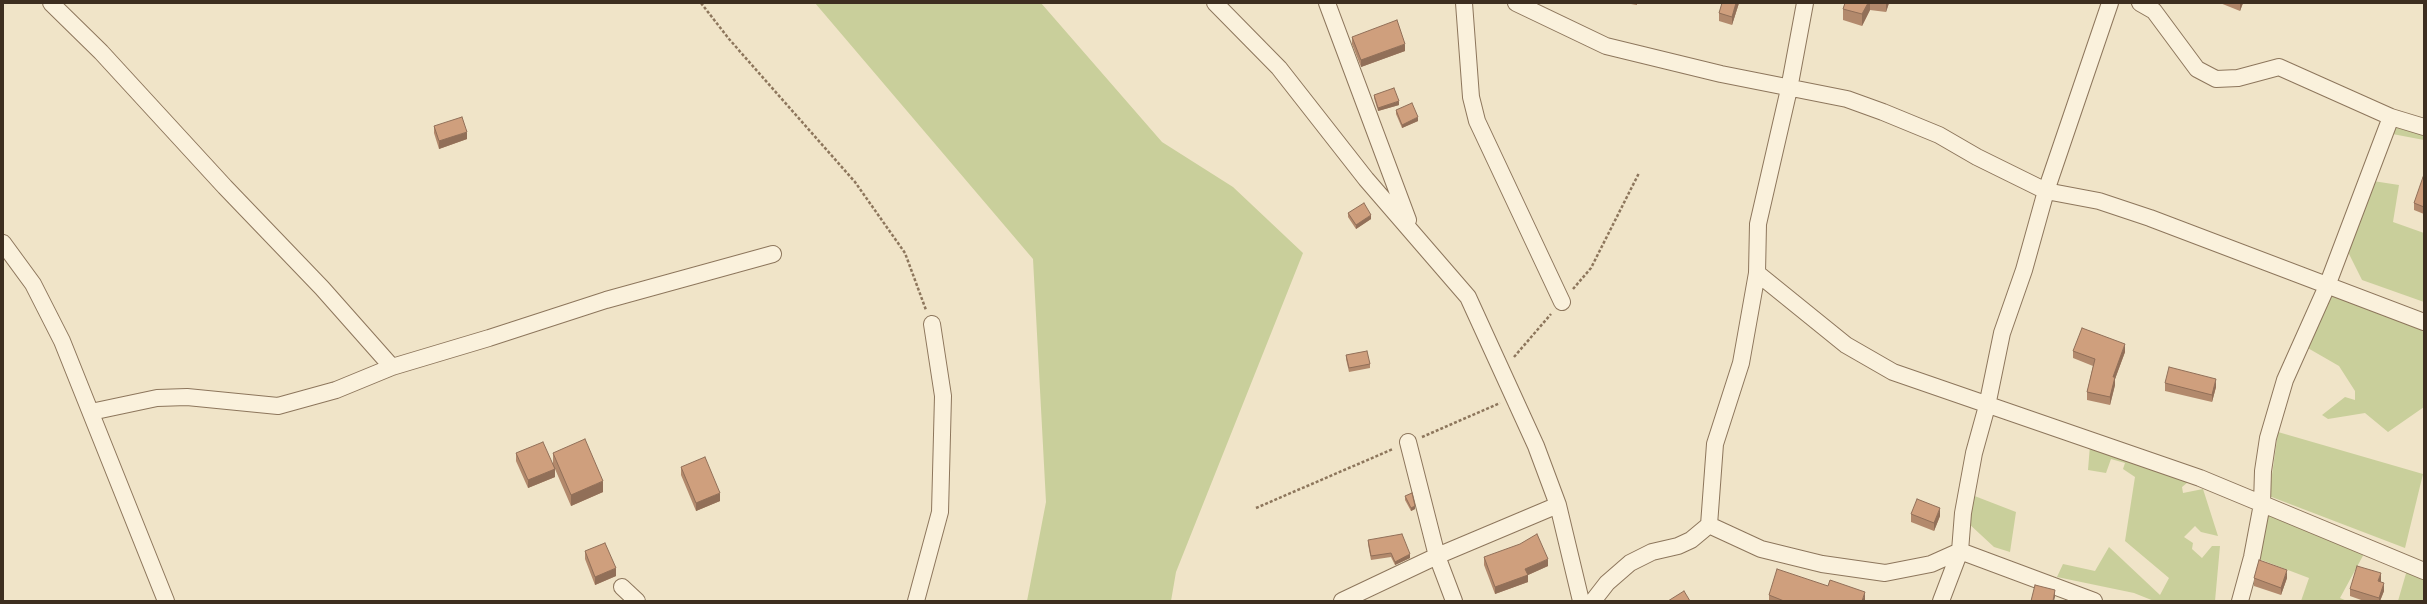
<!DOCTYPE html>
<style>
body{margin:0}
#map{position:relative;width:2427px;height:604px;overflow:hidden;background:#f0e4c8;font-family:Spectral,serif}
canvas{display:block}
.frame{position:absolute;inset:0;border:4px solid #3d2e20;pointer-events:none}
</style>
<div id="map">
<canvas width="2427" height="604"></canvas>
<div class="frame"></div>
</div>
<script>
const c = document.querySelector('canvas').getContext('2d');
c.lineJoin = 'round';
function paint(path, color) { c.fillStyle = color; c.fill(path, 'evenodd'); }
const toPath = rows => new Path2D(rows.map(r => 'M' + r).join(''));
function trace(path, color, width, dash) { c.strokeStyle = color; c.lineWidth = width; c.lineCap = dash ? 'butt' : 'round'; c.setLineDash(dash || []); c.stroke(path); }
const green = toPath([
 [815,3,1041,3,1162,142,1233,187,1303,253,1176,572,1171,601,1027,601,1046,502,1033,259],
 [2391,123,2424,130,2424,140,2382,132],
 [2373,181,2399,185,2393,222,2424,233,2424,302,2362,280,2345,246],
 [2329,292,2424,326,2424,407,2388,432,2365,413,2328,419,2322,415,2345,397,2355,400,2355,391,2339,366,2306,347],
 [2278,432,2423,474,2405,548,2269,496],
 [2090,445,2193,478,2182,487,2183,493,2203,489,2218,536,2201,532,2195,526,2184,537,2193,543,2192,549,2202,558,2212,546,2220,546,2215,601,2154,601,2134,593,2057,577,2063,564,2095,571,2109,547,2160,595,2169,578,2125,541,2135,477,2123,469,2125,463,2111,459,2106,473,2088,470],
 [1972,495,2016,512,2010,552,1994,547,1967,522],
 [2267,510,2365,552,2340,598,2347,601,2301,601,2309,578,2259,559],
 [2407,570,2424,576,2424,601,2398,601]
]);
const path = toPath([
 [701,3,729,39,855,182,905,253,926,310],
 [1573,289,1591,268,1639,173],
 [1514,357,1551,314],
 [1422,437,1500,403],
 [1256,508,1393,449]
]);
const minor = toPath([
 [51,3,101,52,225,187,322,288,392,367],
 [1215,3,1279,68,1366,179,1468,297,1536,446,1558,505,1581,601],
 [1327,3,1408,220],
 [1464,3,1471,97,1477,121,1562,302],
 [1516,3,1606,46,1721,74,1847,99,1883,112,1939,135,1977,157,2046,191,2099,201,2150,218,2424,322],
 [2140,3,2154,11,2197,69,2216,79,2238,78,2279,67,2391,117,2424,127],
 [3,243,33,284,62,341,166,601],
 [1757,273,1846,345,1893,372,2200,478,2424,571],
 [91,412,157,398,187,397,278,406,336,390,392,367,489,338,606,300,773,254],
 [1408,442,1437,556,1454,601],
 [1709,525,1761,549,1822,564,1885,573,1931,564,1960,551,2094,601],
 [622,587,637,601],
 [916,601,940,512,943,396,932,324],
 [1342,601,1437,556,1558,505],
 [1593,601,1607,583,1630,563,1652,552,1678,546,1691,540,1709,525,1715,444,1741,363,1757,273,1758,224,1789,89,1805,3],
 [1941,601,1960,551,1963,513,1974,453,1987,406,2002,333,2024,270,2046,191,2110,3],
 [2240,601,2252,557,2262,504,2263,471,2268,438,2285,380,2327,286,2391,117]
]);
const wall = toPath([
 [1625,3,1637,3,1637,5],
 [1739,3,1732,25,1719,21,1719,13],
 [1845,3,1889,3,1886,12,1870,10,1862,26,1843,20,1843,9],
 [2220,3,2243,3,2240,11],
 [1352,37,1405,51,1361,67,1352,44],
 [1374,95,1399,105,1378,111,1374,98],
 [1396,110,1418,121,1402,128,1396,114],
 [434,126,467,139,439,149,434,133],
 [2424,177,2424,214,2414,210,2414,203],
 [1348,213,1371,219,1356,229,1348,217],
 [2073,351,2125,352,2115,379,2115,385,2110,405,2087,400,2087,392,2093,366,2073,358],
 [1346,355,1370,364,1370,368,1349,372,1346,359],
 [2165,383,2216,387,2212,402,2165,391],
 [516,453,553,464,553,453,603,492,571,506,555,469,555,477,528,488,516,461],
 [681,467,720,501,696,511,681,475],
 [1405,496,1415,509,1411,511,1405,500],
 [1911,514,1940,516,1934,531,1911,522],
 [1368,540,1410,558,1395,565,1391,557,1371,560,1368,544],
 [585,551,616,576,595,585,585,559],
 [1484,557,1548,566,1528,575,1528,582,1495,594,1484,565],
 [2254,578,2287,578,2281,595,2254,586],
 [2381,581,2381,582,2384,591,2380,601,2364,601,2350,596,2350,589],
 [1769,595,1865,601,1769,601]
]);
const shadedWall = toPath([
 [1736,3,1739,3,1732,25,1732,17],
 [1868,3,1870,3,1870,10,1862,26,1862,14],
 [1886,3,1889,3,1886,12],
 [2240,3,2243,3,2240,11],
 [1405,44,1405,51,1361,67,1361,60],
 [1399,101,1399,105,1378,111,1378,108],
 [1418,117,1418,121,1402,128,1402,125],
 [467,132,467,139,439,149,439,141],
 [1371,215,1371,219,1356,229,1356,225],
 [2125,344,2125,352,2115,379,2115,385,2110,405,2110,397,2113,377],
 [2216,379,2216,387,2212,402,2212,395],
 [555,469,555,477,528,488,528,480],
 [603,481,603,492,571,506,571,495],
 [720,493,720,501,696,511,696,503],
 [1415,506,1415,509,1411,511,1411,508],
 [1940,508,1940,516,1934,531,1934,523],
 [1410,554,1410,558,1395,565,1395,562],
 [1548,559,1548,566,1528,575,1528,582,1495,594,1495,587,1525,569],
 [616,568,616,576,595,585,595,577],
 [2287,570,2287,578,2281,595,2281,588],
 [2381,573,2381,581,2378,589,2378,581],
 [2384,583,2384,591,2380,601,2379,601,2379,598],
 [2055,590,2055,597,2054,601,2053,601],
 [1865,592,1865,601,1862,601]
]);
const building = toPath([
 [1722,3,1736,3,1732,17,1719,13,1722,3],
 [1845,3,1868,3,1862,14,1843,9,1845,3],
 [1397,20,1405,44,1361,60,1352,37,1397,20],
 [1394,88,1399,101,1378,108,1374,95,1394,88],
 [1412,103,1418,117,1402,125,1396,110,1412,103],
 [462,117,467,132,439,141,434,126,462,117],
 [2423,177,2424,177,2424,207,2414,203,2423,177],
 [1364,203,1371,215,1356,225,1348,213,1364,203],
 [2082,328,2125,344,2113,377,2115,377,2110,397,2087,392,2095,359,2073,351,2082,328],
 [1367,351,1370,364,1349,368,1346,355,1367,351],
 [2169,367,2216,379,2212,395,2165,383,2169,367],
 [585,439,603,481,571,495,553,453,585,439],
 [543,442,555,469,528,480,516,453,543,442],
 [705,457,720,493,696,503,681,467,705,457],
 [1412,493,1415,506,1411,508,1405,496,1412,493],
 [1917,499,1940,508,1934,523,1911,514,1917,499],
 [1402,534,1410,554,1395,562,1391,553,1371,556,1368,540,1402,534],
 [1537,534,1548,559,1525,569,1528,575,1495,587,1484,557,1520,544,1537,534],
 [605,543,616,568,595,577,585,551,605,543],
 [2259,560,2287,570,2281,588,2254,578,2259,560],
 [2357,566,2381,573,2378,581,2384,583,2379,598,2350,589,2357,566],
 [1777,569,1828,586,1830,580,1865,592,1862,601,1784,601,1769,595,1777,569],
 [2035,585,2055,590,2053,601,2031,601,2035,585],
 [1684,591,1690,601,1668,601,1684,591]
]);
paint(green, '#c9cf9b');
trace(minor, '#8d765c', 18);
trace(path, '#8d765c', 2.5, [3, 2]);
trace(minor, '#faf1dc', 16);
paint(wall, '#b2896c');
paint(shadedWall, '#916f58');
paint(building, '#cf9f7d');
trace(building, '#916f58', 1);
</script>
